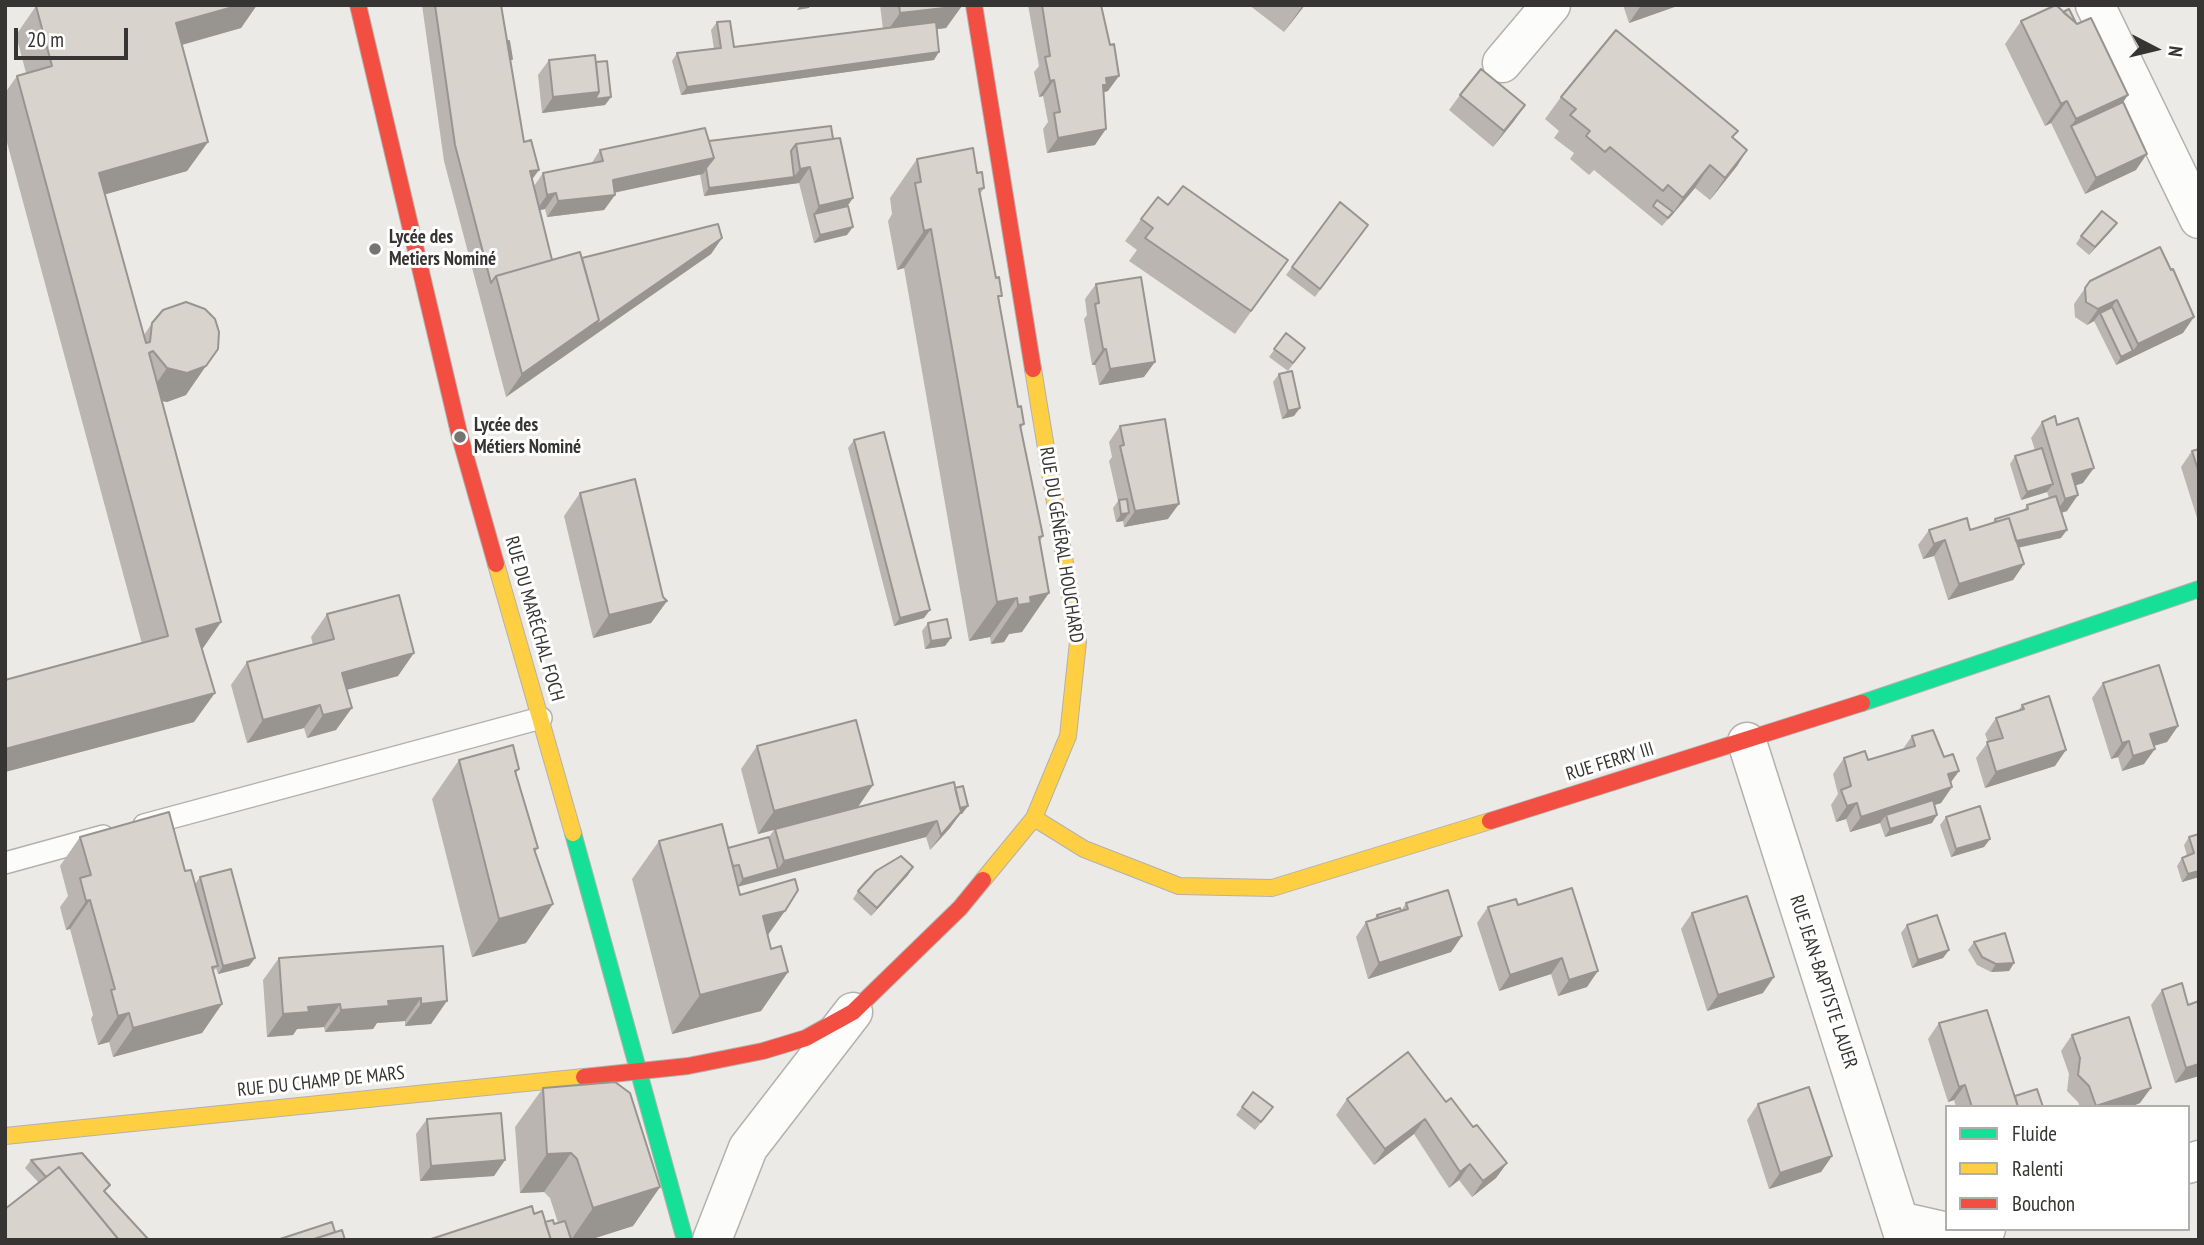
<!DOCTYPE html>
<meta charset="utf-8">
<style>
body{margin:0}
#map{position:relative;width:2204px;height:1245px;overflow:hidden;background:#eceae7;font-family:"PT Sans Narrow",sans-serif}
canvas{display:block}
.frame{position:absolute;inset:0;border:7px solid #363533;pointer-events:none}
.legend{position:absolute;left:1945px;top:1105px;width:245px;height:126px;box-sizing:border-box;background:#fff;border:2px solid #afaead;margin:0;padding:9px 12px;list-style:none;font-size:21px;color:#363533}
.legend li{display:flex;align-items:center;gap:14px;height:35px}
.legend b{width:35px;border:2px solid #afaead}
.north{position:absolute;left:2120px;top:14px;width:70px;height:70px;-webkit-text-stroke:5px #fff;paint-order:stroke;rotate:97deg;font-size:19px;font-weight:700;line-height:28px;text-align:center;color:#363533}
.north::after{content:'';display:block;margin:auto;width:24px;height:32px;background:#363533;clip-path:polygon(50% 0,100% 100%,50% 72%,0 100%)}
.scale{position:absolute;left:14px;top:28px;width:114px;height:32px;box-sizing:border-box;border:4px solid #363533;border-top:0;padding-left:9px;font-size:21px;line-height:24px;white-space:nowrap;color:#363533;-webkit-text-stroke:5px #fff;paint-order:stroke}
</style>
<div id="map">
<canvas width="2204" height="1245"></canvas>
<div class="frame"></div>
<ul class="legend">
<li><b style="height:9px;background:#16e098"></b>Fluide</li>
<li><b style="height:9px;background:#ffcf43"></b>Ralenti</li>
<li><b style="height:9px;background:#f24e42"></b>Bouchon</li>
</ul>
<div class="north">N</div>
<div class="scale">20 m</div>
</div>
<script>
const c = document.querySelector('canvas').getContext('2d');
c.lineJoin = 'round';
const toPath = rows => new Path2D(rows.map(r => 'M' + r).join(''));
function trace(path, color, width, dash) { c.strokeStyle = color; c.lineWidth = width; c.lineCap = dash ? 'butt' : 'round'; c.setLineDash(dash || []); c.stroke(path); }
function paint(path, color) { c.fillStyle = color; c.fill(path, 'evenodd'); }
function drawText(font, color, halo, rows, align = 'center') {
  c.font = font + ' "PT Sans Narrow",sans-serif'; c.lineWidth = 6; c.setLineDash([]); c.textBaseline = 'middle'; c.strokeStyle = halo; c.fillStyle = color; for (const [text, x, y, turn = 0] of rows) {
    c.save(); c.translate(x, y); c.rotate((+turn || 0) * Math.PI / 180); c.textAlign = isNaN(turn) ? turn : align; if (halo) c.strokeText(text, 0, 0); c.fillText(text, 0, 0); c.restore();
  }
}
const lane = toPath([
 [144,825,541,718],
 [5,863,103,836]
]);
const street = toPath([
 [2095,5,2199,219],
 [1502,63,1551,5],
 [1747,742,1905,1240],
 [2188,1164,2199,1160],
 [1899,1221,1965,1236,1986,1229],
 [712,1240,748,1148,853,1012]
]);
const fast = toPath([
 [1862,703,2199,589],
 [573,833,685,1240]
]);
const slow = toPath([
 [496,564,573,833],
 [1034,818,1084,849,1179,886,1272,888,1490,821],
 [983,880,1034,818,1068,736,1078,642,1033,369],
 [5,1136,584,1077]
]);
const jam = toPath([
 [358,5,460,437,496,564],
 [974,5,1033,369],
 [1490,821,1862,703],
 [584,1077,688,1066,763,1051,806,1038,853,1012,960,908,983,880]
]);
const wall = toPath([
 [38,5,257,5,241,28,182,45,208,142,187,171,105,194,144,335,152,323,186,395,167,402,161,401,221,622,202,649,194,722,5,772,5,680,142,644,5,135,5,93,17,76,26,73,16,35,36,6],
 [422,5,501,5,507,41,512,59,510,61,524,142,534,186,543,173,591,164,600,150,709,141,831,126,848,206,847,235,814,243,799,183,704,196,700,174,614,193,615,195,604,210,547,217,545,209,540,210,552,260,582,258,722,238,711,254,506,397,444,161],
 [880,5,962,5,946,28,937,29,934,60,681,95,672,61,677,53,714,49,711,30,717,22,734,47,883,29],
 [1028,5,1101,5,1108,91,1103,92,1095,145,1047,153,1043,129,1048,122,1043,96,1039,97,1034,72,1039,66],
 [1249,5,1305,5,1284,32],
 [1623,5,1680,5,1629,23],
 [2021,21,2076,23,2128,95,2123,102,2136,170,2085,194,2051,123,2045,126,2005,44],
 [549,60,596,62,611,97,605,105,542,113,538,75],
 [1460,95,1514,121,1493,147,1449,110],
 [1561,97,1733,138,1747,150,1737,166,1710,200,1695,188,1662,226,1594,170,1589,175,1570,159,1574,153,1554,138,1559,131,1545,119],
 [917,159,977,173,984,188,980,194,1018,407,1024,424,1021,428,1043,536,1040,541,1022,632,1009,634,1004,642,991,644,990,637,969,641,904,268,897,270,888,221,892,214,890,198],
 [1340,202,1368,225,1315,297,1286,275],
 [1168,205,1288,260,1235,334,1129,261,1137,250,1125,241,1141,219],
 [2117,223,2089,255,2076,244,2081,236],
 [2090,281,2183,333,2116,365,2094,321,2087,325,2075,317,2074,304],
 [1096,284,1144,377,1099,385,1095,365,1092,365,1084,319,1087,315,1085,299],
 [1286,333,1305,348,1288,371,1269,357],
 [1279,374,1294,416,1282,419,1273,382],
 [2042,422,2057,425,2083,483,2075,486,2067,511,2061,513,2061,538,2018,548,2024,564,2013,580,1948,600,1934,556,1923,559,1918,545,1929,530,1970,530,1992,523,1995,519,2024,510,2027,505,2049,498,2047,492,2021,500,2010,464,2015,456,2035,450,2031,438],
 [1120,426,1168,519,1124,527,1123,521,1116,522,1113,508,1118,501,1109,461,1112,457,1109,442],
 [854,440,924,618,894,626,848,448],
 [2199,449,2199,517,2197,518,2181,467,2192,451],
 [580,493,667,601,651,623,593,638,564,516],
 [327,614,398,676,347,690,336,730,307,738,304,728,247,743,231,685,247,662,313,645,311,637],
 [928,623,951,638,945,646,925,649,922,631],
 [2103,683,2178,726,2167,742,2154,746,2144,764,2122,771,2118,757,2111,759,2092,698],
 [2022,705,2055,766,1985,788,1976,758,1988,742,1985,734,1996,718,2018,711],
 [1912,736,1944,757,1959,771,1951,782,1952,787,1941,803,1934,805,1932,823,1885,837,1880,823,1850,832,1846,819,1836,822,1831,805,1838,794,1833,774,1844,758,1868,760,1903,749],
 [757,746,873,785,858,807,962,814,960,814,950,828,930,850,926,837,738,886,740,895,768,936,771,949,788,972,761,1011,672,1034,632,879,659,841,728,848,769,837,774,830,758,834,741,769],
 [459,760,519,769,516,773,538,848,535,852,526,943,472,957,432,799],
 [1946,817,1990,839,1984,847,1951,857,1940,825],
 [2199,834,2199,877,2182,882,2177,866,2182,858,2187,856,2184,845,2189,837],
 [80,837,185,871,195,884,200,877,255,958,249,966,218,974,216,968,213,972,222,1004,202,1033,113,1057,109,1042,98,1045,91,1019,93,1015,70,929,66,930,60,907,68,896,60,866],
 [908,875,871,916,853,899,858,891],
 [1406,903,1462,936,1451,952,1368,979,1356,937,1366,922,1374,919,1377,915,1401,911],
 [1518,905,1587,987,1558,996,1551,974,1499,991,1477,923,1488,907],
 [1692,913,1763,993,1707,1011,1681,929],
 [1907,925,1949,950,1943,958,1912,968,1901,933],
 [1974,942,2014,963,2009,971,1991,972,1977,965,1968,950],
 [443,946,431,1024,405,1026,405,1021,377,1023,373,1029,325,1032,324,1027,297,1029,293,1035,267,1037,263,980,279,958],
 [2162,990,2199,1076,2175,1083,2151,1005],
 [1939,1023,2015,1096,2043,1107,1956,1107,1954,1100,1948,1102,1928,1039],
 [2072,1035,2140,1103,2130,1107,2080,1107,2078,1102,2067,1091,2069,1074,2061,1051],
 [543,1088,660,1187,633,1226,589,1240,428,1240,534,1214,545,1222,554,1224,558,1223,550,1198,544,1192,520,1193,515,1127],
 [1253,1092,1267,1115,1255,1130,1236,1115],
 [1347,1099,1446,1102,1473,1127,1507,1163,1496,1178,1472,1197,1459,1180,1449,1188,1414,1134,1374,1165,1336,1115],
 [1758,1104,1832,1156,1821,1172,1769,1189,1747,1120],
 [427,1119,505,1160,494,1176,420,1181,416,1134],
 [82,1153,39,1183,25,1168,31,1160]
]);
const shadedWall = toPath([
 [240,5,257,5,241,28,156,52,176,23],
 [801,5,811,5,809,8,797,10],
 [1303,5,1305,5,1284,32],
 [1644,5,1680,5,1629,23,1640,7],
 [962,6,946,28,884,36,900,13],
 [939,52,934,60,681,95,687,87],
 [1119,76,1108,91,1101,93,1106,78],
 [1054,80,1043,96,1039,97,1050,81],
 [599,92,611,97,605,105,542,113,553,97],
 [2128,95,2112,118,2071,126,2076,119],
 [2067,101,2051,123,2045,126,2061,104],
 [1525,105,1514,121,1493,147,1504,131],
 [1106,129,1095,145,1047,153,1058,138],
 [208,142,187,171,79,202,99,173],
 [1747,150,1737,166,1710,200,1725,178],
 [2147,154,2136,170,2085,194,2096,178],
 [714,158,703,174,602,195,613,180],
 [1710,165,1695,188,1668,220,1683,198],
 [810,167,799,183,704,196,709,188,794,177,800,169],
 [539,170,528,185,530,171],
 [556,193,545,209,536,211,547,195],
 [615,195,604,210,547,217,558,201],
 [853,198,842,214,814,214,819,206],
 [2117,223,2111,231,2089,255,2095,247],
 [853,227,847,235,814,243,820,235],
 [931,229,904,268,897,270,924,231],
 [722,238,711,254,583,343,594,327],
 [2117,300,2106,315,2100,313,2094,321,2087,325,2098,309],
 [2194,317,2183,333,2116,365,2121,357,2133,351,2138,344],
 [599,320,583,343,506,397,522,374],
 [1103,349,1106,349,1095,365,1092,365],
 [1155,362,1144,377,1099,385,1110,369],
 [206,366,186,395,167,402,147,397,167,368],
 [1300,408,1294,416,1282,419,1288,411],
 [2094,468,2083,483,2062,489,2072,474],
 [2053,484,2047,492,2021,500,2027,492],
 [2078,495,2067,511,2054,515,2065,499],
 [1179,504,1168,519,1124,527,1135,511],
 [1129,513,1123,521,1116,522,1121,514],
 [2067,530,2061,538,2003,551,2009,543],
 [1945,540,1934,556,1923,559,1934,544],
 [2024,564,2013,580,1948,600,1959,584],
 [1049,593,1022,632,1009,634,1004,642,991,644,1018,605,1030,597],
 [1017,598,990,637,969,641,997,602],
 [667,601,651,623,593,638,609,615],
 [930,610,924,618,894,626,900,618],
 [221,622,201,651,196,629],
 [951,638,945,646,925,649,931,641],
 [414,653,398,676,327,695,342,673],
 [215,693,194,722,5,772,5,749],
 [320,705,304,728,247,743,263,720],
 [352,708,336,730,307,738,323,715],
 [2178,726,2167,742,2139,750,2150,734],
 [2129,741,2118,757,2111,759,2122,743],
 [2155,749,2144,764,2122,771,2133,756],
 [2066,750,2055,766,1985,788,1996,772],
 [1959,771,1948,786,1948,774],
 [873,785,857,808,758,834,774,811],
 [1952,787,1941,803,1887,820,1886,815,1880,823,1850,832,1861,817],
 [1857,803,1846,819,1836,822,1847,806],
 [968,806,962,814,960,814,950,828,930,850,941,835,953,810],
 [1937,815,1932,823,1885,837,1890,829],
 [937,821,926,837,737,887,743,879,778,869,784,861],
 [1990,839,1984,847,1951,857,1956,849],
 [913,867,908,875,871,916,877,908],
 [2199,871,2199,877,2182,882,2188,874],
 [90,900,70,929,66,930,86,901],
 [553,904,526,943,472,957,499,919],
 [785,911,758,949,763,916],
 [1462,936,1451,952,1368,979,1379,963],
 [1949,950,1943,958,1912,968,1918,960],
 [255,958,249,966,218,974,223,966],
 [1562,958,1551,974,1499,991,1510,975],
 [2014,963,2009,971,1991,972,1996,964],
 [1598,971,1587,987,1558,996,1569,980],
 [788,972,761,1011,672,1034,700,995],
 [1774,977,1763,993,1707,1011,1718,995],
 [421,998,405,1021,377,1023,373,1029,325,1032,341,1010,388,1001],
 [447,1001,431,1024,405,1026,421,1004],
 [222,1004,202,1033,113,1057,133,1028],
 [340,1004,324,1027,297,1029,293,1035,267,1037,283,1014,308,1007],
 [129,1013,109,1042,98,1045,118,1016],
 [2199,1064,2199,1076,2175,1083,2186,1068],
 [1965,1085,1954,1100,1948,1102,1959,1087],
 [2151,1088,2140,1103,2130,1107,2095,1107],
 [1425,1119,1414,1134,1374,1165,1385,1149],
 [571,1153,544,1192,520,1193,547,1154],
 [1832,1156,1821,1172,1769,1189,1780,1173],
 [505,1160,494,1176,420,1181,431,1166],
 [1507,1163,1496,1178,1472,1197,1483,1181],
 [1470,1164,1459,1180,1449,1188,1460,1172],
 [660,1187,633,1226,589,1240,571,1240,593,1208]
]);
const building = toPath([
 [38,5,240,5,176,23,208,142,99,173,146,343,150,342,152,323,163,310,186,302,205,309,215,319,219,332,218,349,206,366,187,373,167,368,153,351,149,353,221,622,196,629,215,693,5,749,5,680,168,636,17,76,52,66,36,6,38,5],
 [435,5,501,5,524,142,531,140,539,170,530,171,552,260,496,276,491,283,455,145,435,5],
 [899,5,962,5,962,6,900,13,899,5],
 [1042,5,1101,5,1110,45,1114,44,1119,76,1106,78,1107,85,1103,85,1106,129,1058,138,1054,113,1060,112,1054,80,1050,81,1045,57,1050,56,1042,5],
 [2056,5,2077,24,2091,18,2128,95,2076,119,2067,101,2061,104,2021,21,2056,5],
 [2069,9,2076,23,2063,12,2069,9],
 [730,21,734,47,936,22,939,52,687,87,677,53,721,48,717,22,730,21],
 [1616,30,1738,131,1732,137,1747,150,1725,178,1710,165,1683,198,1668,185,1663,191,1610,147,1605,152,1586,136,1590,131,1570,115,1576,109,1561,97,1616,30],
 [507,41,509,41,512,59,510,59,507,41],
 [595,55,599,92,553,97,549,60,595,55],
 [607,61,611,97,595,99,599,92,596,62,607,61],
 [1481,69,1525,105,1504,131,1460,95,1481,69],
 [2123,102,2147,154,2096,178,2071,126,2123,102],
 [831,126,833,139,796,144,791,151,794,177,709,188,706,168,714,158,709,141,831,126],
 [705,128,714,158,613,180,615,195,558,201,556,193,547,195,543,173,603,161,600,150,705,128],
 [840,138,853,198,819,206,810,167,800,169,796,144,840,138],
 [973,148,977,173,982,172,984,188,979,189,996,278,999,277,1002,296,998,296,1018,407,1021,406,1024,424,1020,425,1043,536,1039,537,1049,593,1030,597,1031,603,1018,605,1017,598,997,602,931,229,924,231,915,183,921,182,917,159,973,148],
 [1183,186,1288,260,1251,311,1145,238,1153,228,1141,219,1158,197,1168,205,1183,186],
 [1657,200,1673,212,1668,218,1653,206,1657,200],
 [1340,202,1368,225,1320,289,1292,267,1340,202],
 [848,206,853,227,820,235,814,214,848,206],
 [2102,211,2117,223,2095,247,2081,236,2102,211],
 [718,224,722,238,594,327,599,320,582,258,718,224],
 [2160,247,2171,270,2173,269,2194,317,2138,344,2117,300,2098,309,2086,302,2085,288,2090,281,2160,247],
 [580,252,599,320,522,374,496,276,580,252],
 [1141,277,1155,362,1110,369,1106,349,1103,349,1095,304,1099,303,1096,284,1141,277],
 [2112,307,2133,351,2121,357,2100,313,2112,307],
 [1286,333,1305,348,1293,363,1274,349,1286,333],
 [1292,371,1300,408,1288,411,1279,374,1292,371],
 [2055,416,2057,425,2078,418,2094,468,2072,474,2078,495,2065,499,2042,422,2055,416],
 [1165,419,1179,504,1135,511,1120,446,1124,445,1120,426,1165,419],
 [884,432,930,610,900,618,854,440,884,432],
 [2042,448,2053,484,2027,492,2015,456,2042,448],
 [2199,449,2199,473,2192,451,2199,449],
 [635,479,663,597,667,601,609,615,580,493,635,479],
 [2056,496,2067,530,2016,541,2009,518,1996,522,1995,519,2028,509,2027,505,2056,496],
 [1127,499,1129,513,1121,514,1119,500,1127,499],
 [1967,518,1970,530,2009,518,2024,564,1959,584,1945,540,1934,544,1929,530,1967,518],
 [399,595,414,653,342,673,352,708,323,715,320,705,263,720,247,662,334,639,327,614,399,595],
 [947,619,951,638,931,641,928,623,947,619],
 [2159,665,2178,726,2150,734,2155,749,2133,756,2129,741,2122,743,2103,683,2159,665],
 [2049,696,2066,750,1996,772,1987,742,2003,738,1996,718,2024,709,2022,705,2049,696],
 [856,720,873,785,774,811,757,746,856,720],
 [1933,730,1944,757,1953,754,1959,771,1948,774,1952,787,1861,817,1857,803,1847,806,1841,790,1851,786,1844,758,1865,751,1868,760,1915,746,1912,736,1933,730],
 [513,745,519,769,515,771,538,848,534,849,553,904,499,919,459,760,513,745],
 [954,782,961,812,941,835,937,821,784,861,775,829,954,782],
 [963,786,968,806,960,808,955,788,963,786],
 [1933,800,1937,815,1890,829,1886,815,1933,800],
 [1980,806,1990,839,1956,849,1946,817,1980,806],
 [169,812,185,871,191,870,218,966,212,967,222,1004,133,1028,129,1013,118,1016,111,990,115,989,90,900,86,901,80,878,91,875,80,837,169,812],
 [722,824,740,895,795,879,798,890,785,911,763,916,771,949,781,946,788,972,700,995,659,841,722,824],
 [2199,834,2199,871,2188,874,2182,858,2194,853,2189,837,2199,834],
 [769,837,778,869,743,879,739,865,733,866,728,848,769,837],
 [901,856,913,867,877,908,858,891,876,871,901,856],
 [231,869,255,958,223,966,200,877,231,869],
 [1572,888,1598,971,1569,980,1562,958,1510,975,1488,907,1516,899,1518,905,1572,888],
 [1448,890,1462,936,1379,963,1366,922,1408,909,1406,903,1448,890],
 [1747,896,1774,977,1718,995,1692,913,1747,896],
 [1400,908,1401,911,1378,918,1377,915,1400,908],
 [1937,915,1949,950,1918,960,1907,925,1937,915],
 [2005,933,2014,963,1996,964,1982,957,1974,942,2005,933],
 [443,946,447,1001,421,1004,421,998,388,1001,389,1006,341,1010,340,1004,308,1007,309,1012,283,1014,279,958,443,946],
 [2182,983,2188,1005,2199,1001,2199,1064,2186,1068,2162,990,2182,983],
 [1987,1010,2018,1107,1972,1107,1965,1085,1959,1087,1939,1023,1987,1010],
 [2129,1017,2151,1088,2096,1106,2089,1086,2078,1075,2080,1058,2072,1035,2129,1017],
 [1408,1052,1446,1102,1451,1098,1473,1127,1477,1125,1507,1163,1483,1181,1470,1164,1460,1172,1425,1119,1385,1149,1347,1099,1408,1052],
 [615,1082,630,1093,660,1187,593,1208,577,1159,571,1153,547,1154,543,1088,615,1082],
 [1809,1087,1832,1156,1780,1173,1758,1104,1809,1087],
 [2037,1089,2043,1107,2018,1107,2015,1096,2037,1089],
 [1253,1092,1273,1107,1261,1122,1242,1107,1253,1092],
 [501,1113,505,1160,431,1166,427,1119,501,1113],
 [82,1153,110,1185,104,1191,149,1240,119,1240,59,1167,46,1177,31,1160,82,1153],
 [59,1167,119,1240,5,1240,5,1209,59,1167],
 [532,1206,534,1214,542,1211,551,1240,428,1240,532,1206],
 [553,1220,554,1224,565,1221,571,1239,551,1240,545,1222,553,1220],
 [332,1222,335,1232,311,1240,277,1240,332,1222],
 [342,1230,345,1240,311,1240,342,1230]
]);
const markers = [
 [375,249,7,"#767472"],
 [460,437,7,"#767472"]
];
const poiNames = [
 ["Lycée des",389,238],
 ["Metiers Nominé",389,260],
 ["Lycée des",474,426],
 ["Métiers Nominé",474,448]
];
const streetNames = [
 ["RUE DU GÉNÉRAL HOUCHARD",1061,545,81],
 ["RUE DU MARÉCHAL FOCH",534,619,74],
 ["RUE FERRY III",1610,762,-17],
 ["RUE JEAN-BAPTISTE LAUER",1823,982,72],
 ["RUE DU CHAMP DE MARS",321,1082,-6]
];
trace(lane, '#b3b1af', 24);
trace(street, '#b3b1af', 41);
trace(fast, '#b3b1af', 18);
trace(slow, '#b3b1af', 18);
trace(jam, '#b3b1af', 18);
trace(lane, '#fcfcfb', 21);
trace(street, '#fcfcfb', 38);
trace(fast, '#16e098', 16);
trace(slow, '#ffcf43', 16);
trace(jam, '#f24e42', 16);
paint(wall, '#bbb5b1');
paint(shadedWall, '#989490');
paint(building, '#d9d3ce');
trace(building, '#989490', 2);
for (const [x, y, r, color] of markers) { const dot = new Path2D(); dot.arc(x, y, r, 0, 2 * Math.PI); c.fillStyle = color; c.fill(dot); trace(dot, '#fff', 2.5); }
drawText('bold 19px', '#363533', '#fff', poiNames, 'left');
drawText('19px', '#363533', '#fff', streetNames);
</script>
